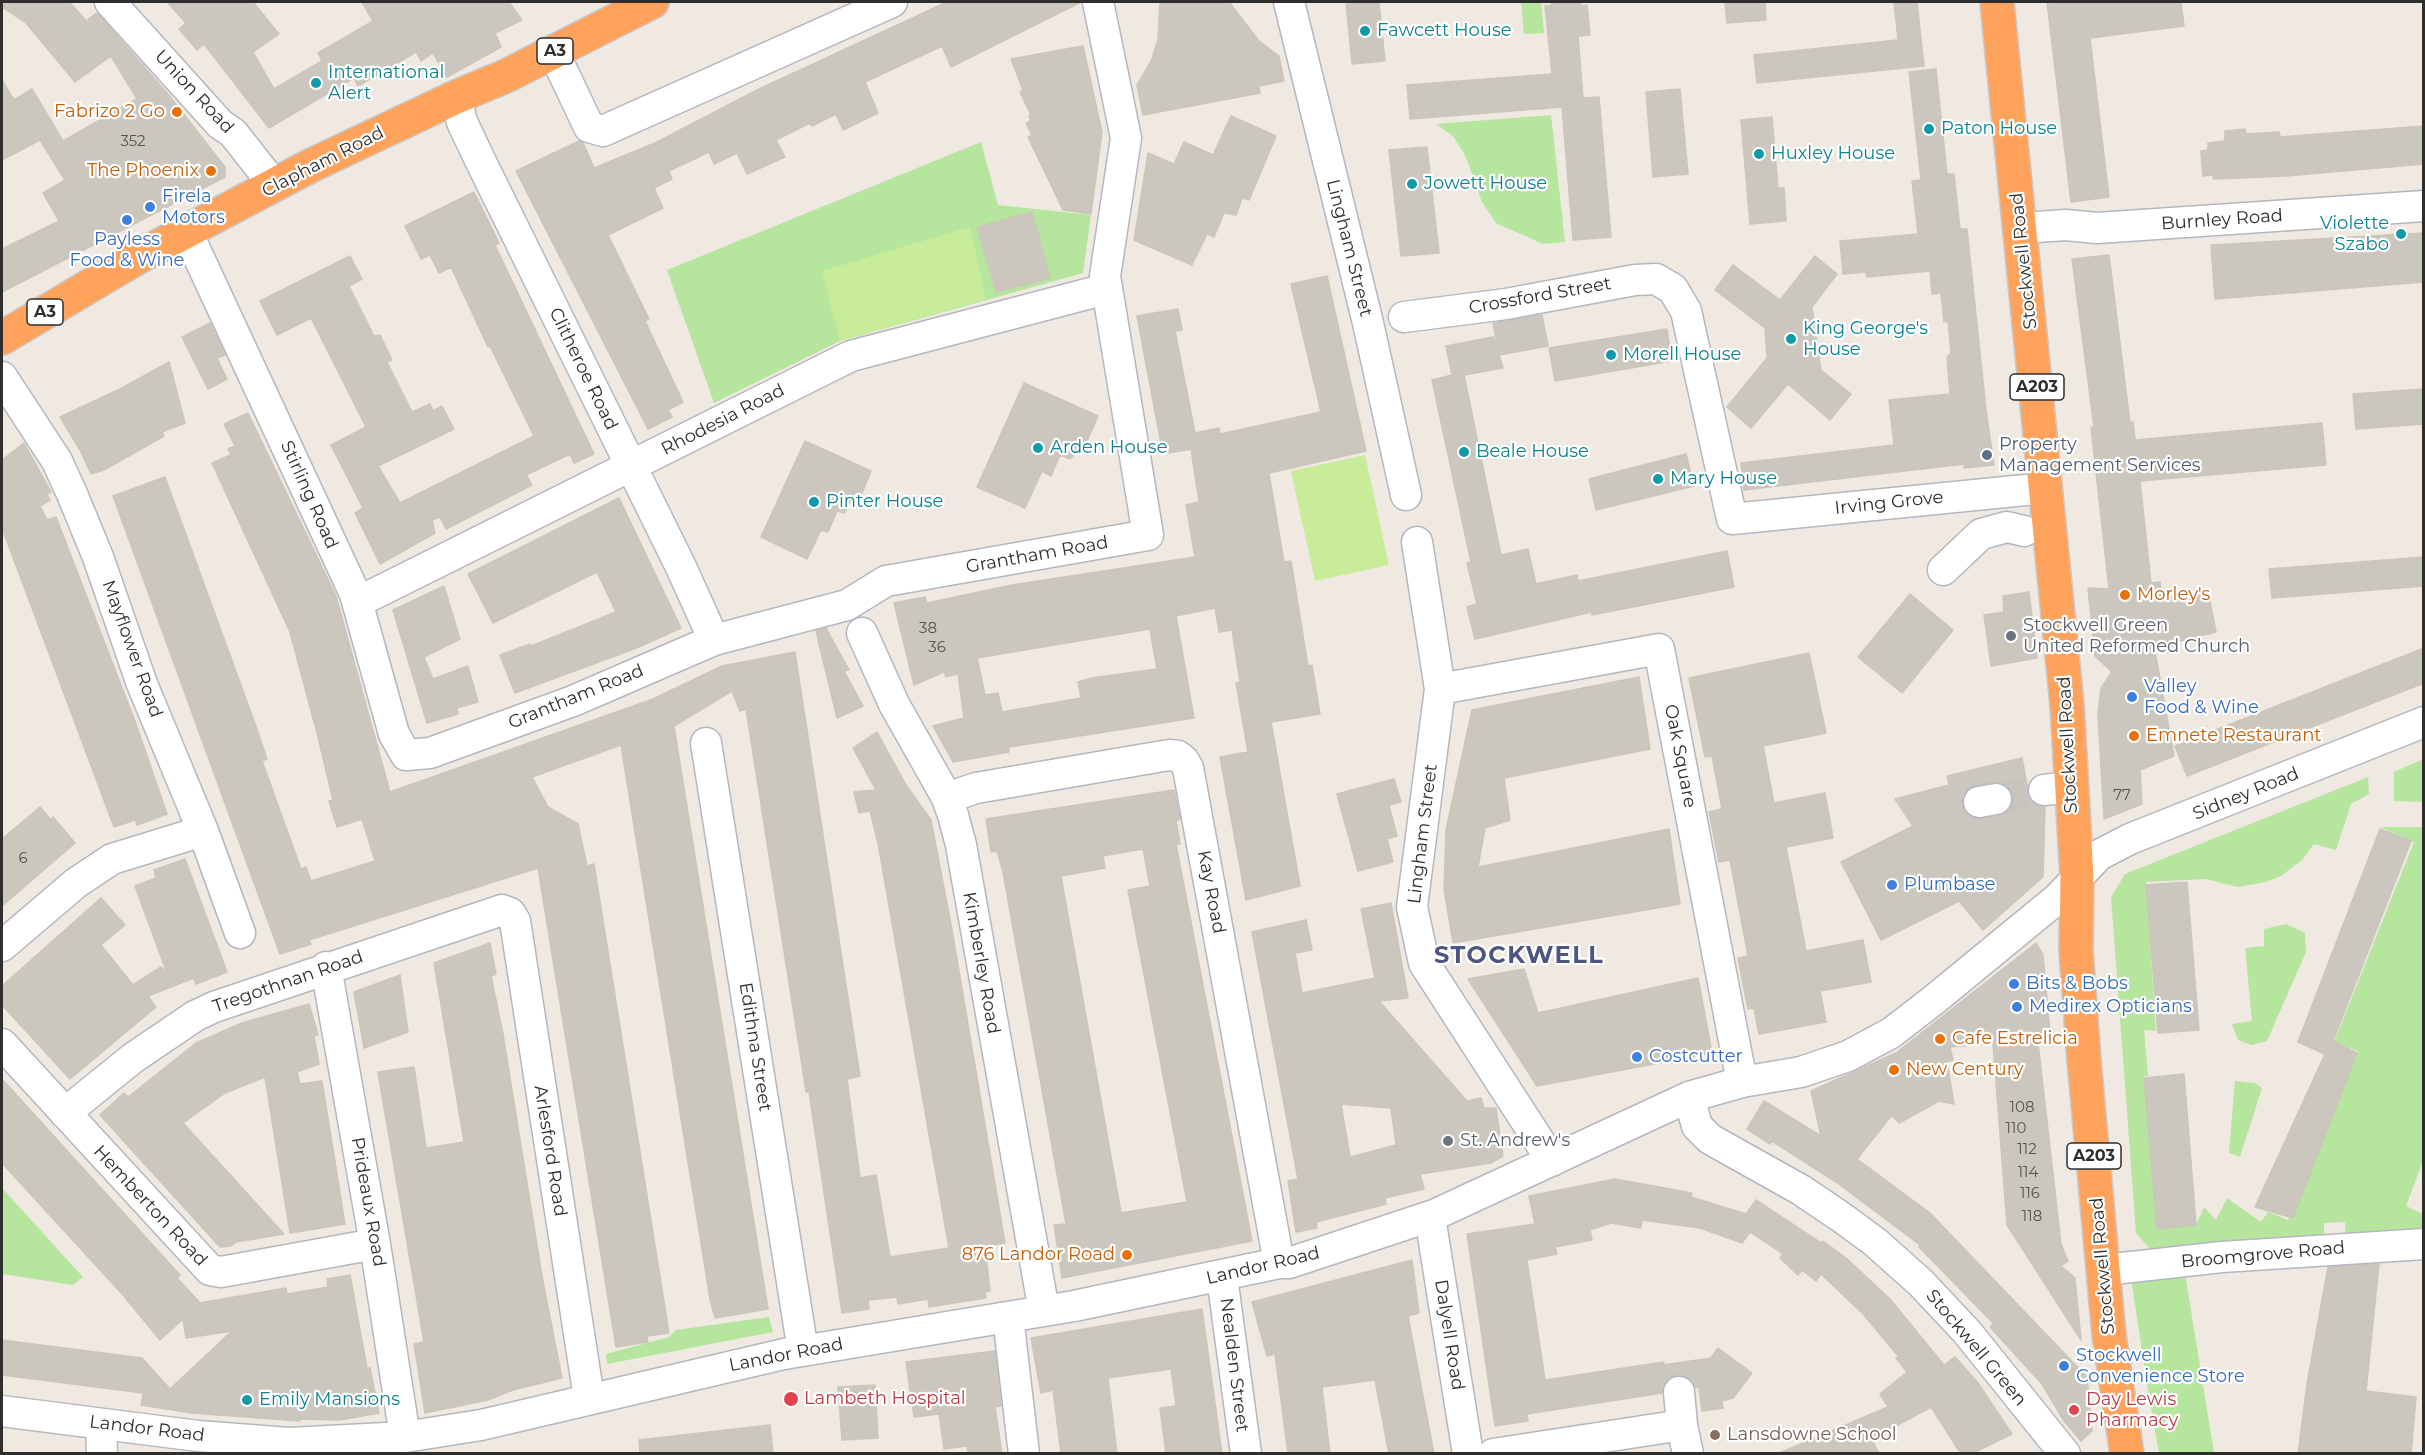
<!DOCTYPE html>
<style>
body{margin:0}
#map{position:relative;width:2425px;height:1455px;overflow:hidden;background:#efe9e1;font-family:Montserrat,sans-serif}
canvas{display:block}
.frame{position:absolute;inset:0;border:3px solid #2e2e2e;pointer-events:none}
</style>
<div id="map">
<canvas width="2425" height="1455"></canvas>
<div class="frame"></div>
</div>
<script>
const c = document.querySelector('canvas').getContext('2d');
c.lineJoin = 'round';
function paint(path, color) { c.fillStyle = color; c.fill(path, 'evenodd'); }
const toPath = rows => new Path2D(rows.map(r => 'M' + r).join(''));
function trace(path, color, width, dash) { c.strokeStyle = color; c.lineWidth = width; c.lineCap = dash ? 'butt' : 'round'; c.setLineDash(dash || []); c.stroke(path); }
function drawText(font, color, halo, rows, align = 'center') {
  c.font = font + ' Montserrat,sans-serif'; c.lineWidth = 4.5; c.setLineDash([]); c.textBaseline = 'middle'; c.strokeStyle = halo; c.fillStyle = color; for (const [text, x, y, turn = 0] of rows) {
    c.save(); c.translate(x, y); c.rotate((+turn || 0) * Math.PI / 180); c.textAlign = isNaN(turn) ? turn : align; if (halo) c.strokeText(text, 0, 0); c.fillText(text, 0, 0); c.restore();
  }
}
const green = toPath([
 [1521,2,1541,2,1544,33,1524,34],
 [1551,115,1565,242,1543,244,1496,223,1482,202,1466,157,1453,136,1436,124],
 [981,142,998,205,1091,215,1083,273,840,341,714,403,667,270],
 [2423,759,2423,802,2394,801,2394,772],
 [2368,777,2369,794,2351,804,2336,850,2314,844,2302,860,2281,876,2265,882,2238,887,2206,879,2146,882,2156,1031,2144,1030,2148,1076,2144,1076,2157,1228,2196,1225,2204,1207,2216,1220,2227,1198,2261,1222,2268,1212,2288,1220,2358,1051,2334,1042,2414,842,2380,827,2423,827,2424,1158,2406,1206,2423,1214,2423,1232,2346,1236,2345,1222,2324,1223,2324,1238,2150,1249,2136,1233,2111,897,2125,874],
 [2286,924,2305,933,2306,952,2267,1041,2251,1045,2238,1040,2232,1024,2252,1021,2245,948,2264,946,2264,929],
 [2235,1081,2255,1083,2262,1088,2240,1157,2229,1153],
 [2,1188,83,1277,73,1285,2,1274],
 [2185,1273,2214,1453,2159,1453,2149,1397,2131,1278],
 [769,1317,773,1332,607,1364,606,1354,669,1337,676,1330]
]);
const pitch = toPath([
 [970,227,986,299,840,341,822,271],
 [1365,455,1389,565,1315,581,1291,471]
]);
const building = toPath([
 [2,2,69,2,96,31,88,19,97,13,168,94,225,167,225,177,2,292,2,249,59,221,43,193,65,180,40,140,2,160,2,80,14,100,32,89,63,141,137,99,111,56,75,82,26,23,2,7,2,2],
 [167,2,253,2,279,34,253,52,274,89,322,61,318,53,373,21,362,2,509,2,522,20,495,33,501,47,447,77,433,53,421,61,416,52,358,86,354,78,269,128,204,44,197,50,179,29,186,23,167,2],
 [947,2,1081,2,951,67,942,46,865,82,878,113,843,130,836,114,812,126,810,123,776,140,785,157,747,174,737,153,714,164,709,152,669,171,672,179,654,188,663,208,608,235,649,319,645,321,683,402,668,410,672,417,648,429,516,171,579,141,583,143,594,168,655,143,759,89,947,2],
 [1160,2,1229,2,1259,41,1279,56,1284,81,1259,86,1260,93,1143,115,1137,85,1152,59,1158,39,1160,2],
 [1346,2,1379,2,1385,61,1352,64,1346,2],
 [1551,2,1581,2,1581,6,1587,5,1590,35,1578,36,1583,98,1599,97,1611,237,1573,240,1562,107,1410,119,1407,85,1552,74,1545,6,1552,6,1551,2],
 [1725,2,1765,2,1766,20,1727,23,1725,2],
 [1894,2,1917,2,1924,66,1757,83,1754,55,1898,40,1894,2],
 [2047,2,2181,2,2184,26,2090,38,2109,197,2071,202,2047,2],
 [1083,46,1102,132,1091,214,1063,210,1028,137,1032,135,1026,123,1031,121,1029,116,1031,115,1020,92,1023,90,1011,59,1083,46],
 [1936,69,1947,174,1954,174,1960,229,1967,229,1986,410,1994,465,1964,468,1964,464,1744,490,1741,463,1894,445,1889,400,1950,394,1947,357,1951,353,1948,321,1944,322,1941,293,1932,294,1930,271,1867,277,1866,272,1843,274,1840,241,1918,234,1912,181,1921,180,1909,72,1936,69],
 [1680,89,1688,174,1653,177,1646,92,1680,89],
 [1231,116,1276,136,1249,200,1242,198,1236,215,1224,213,1214,237,1207,234,1192,265,1134,240,1148,153,1174,164,1184,142,1213,155,1231,116],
 [1772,117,1778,188,1784,188,1786,221,1750,224,1741,120,1772,117],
 [2424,126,2424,164,2286,176,2214,179,2212,175,2203,176,2201,151,2208,150,2208,143,2225,141,2225,131,2245,129,2246,134,2279,132,2280,137,2424,126],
 [1427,147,1439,253,1401,256,1389,150,1427,147],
 [474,192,499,243,495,245,594,454,574,463,570,454,526,475,532,485,446,529,440,517,432,520,435,533,380,564,355,513,363,508,331,445,366,427,311,318,277,335,260,301,350,256,362,279,349,286,374,336,380,335,392,360,387,362,412,412,430,404,433,411,442,406,454,429,378,466,400,503,534,436,490,346,488,347,451,267,439,273,430,255,421,259,405,226,474,192],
 [1032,212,1050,278,996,292,977,227,1032,212],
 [2424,233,2424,282,2215,299,2211,245,2424,233],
 [2109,255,2130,423,2133,422,2135,440,2322,423,2326,465,2140,481,2151,583,2160,582,2162,598,2208,591,2216,632,2172,643,2173,646,2155,651,2174,756,2140,770,2142,804,2104,819,2098,714,2101,688,2112,672,2095,656,2088,588,2109,589,2091,427,2094,427,2072,259,2109,255],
 [1815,256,1837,274,1812,307,1821,370,1851,394,1830,420,1788,384,1751,428,1727,407,1767,358,1765,328,1715,290,1733,265,1780,300,1815,256],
 [1327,276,1366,451,1269,473,1284,562,1291,561,1308,666,1312,665,1320,714,1271,722,1300,886,1246,900,1220,757,1248,752,1236,683,1240,682,1232,630,1219,632,1215,608,1176,616,1194,718,1009,747,1009,752,953,762,933,726,964,718,958,674,946,677,944,672,914,685,894,603,925,597,927,603,1012,585,1195,557,1186,505,1199,502,1191,449,1163,454,1137,316,1178,309,1182,330,1175,331,1195,433,1219,428,1220,434,1321,412,1291,284,1327,276],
 [1150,629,1157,669,1092,678,1078,682,1081,698,1002,712,998,693,985,695,977,658,1150,629],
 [1542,315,1548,346,1499,355,1503,368,1464,375,1501,555,1528,549,1536,584,1577,575,1578,581,1727,551,1734,587,1592,615,1592,612,1475,639,1467,607,1477,604,1467,563,1471,562,1432,380,1452,375,1446,346,1493,337,1498,353,1493,323,1542,315],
 [210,323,225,355,217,358,227,379,208,389,182,337,210,323],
 [1667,329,1672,361,1555,381,1549,348,1667,329],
 [169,362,185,423,162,432,164,436,104,470,91,474,80,450,60,417,122,388,169,362],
 [1024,383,1098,416,1087,441,1070,459,1060,455,1051,476,1042,471,1025,508,977,487,1024,383],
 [2424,389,2424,424,2356,429,2353,394,2424,389],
 [248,413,336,596,390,792,653,699,722,666,795,652,860,1076,847,1079,860,1178,876,1175,890,1257,949,1248,878,843,870,811,859,813,854,792,876,790,853,748,877,732,906,785,931,820,952,930,1005,1243,985,1246,990,1291,985,1292,986,1298,929,1307,928,1299,898,1304,897,1297,868,1300,869,1309,842,1313,809,1092,806,1092,803,1072,746,709,740,711,732,691,674,726,768,1309,715,1318,710,1299,621,745,532,777,548,807,578,824,587,866,594,864,669,1333,647,1336,648,1342,616,1347,538,868,309,940,311,944,280,954,113,496,165,477,258,732,267,759,262,761,301,869,306,867,311,881,375,861,362,819,337,827,329,801,333,800,317,733,290,632,212,463,231,455,228,449,235,446,224,424,248,413],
 [805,441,871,471,862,493,854,493,845,513,837,511,828,532,821,530,807,559,761,537,805,441],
 [24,443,51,492,47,494,50,500,40,506,47,520,56,517,136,724,167,814,137,825,135,820,114,827,2,528,2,460,24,443],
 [1686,454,1694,486,1596,510,1589,479,1686,454],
 [619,498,681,628,639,647,515,693,500,655,530,644,531,646,616,612,597,572,493,623,468,574,619,498],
 [2424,557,2424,586,2272,598,2269,569,2424,557],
 [444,586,460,639,424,657,433,679,468,666,478,702,457,708,458,714,427,723,393,610,444,586],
 [2029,592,2037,658,1991,666,1984,615,2004,612,2003,596,2029,592],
 [1910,594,1953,630,1902,693,1858,657,1910,594],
 [826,628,849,670,844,671,863,706,837,718,816,631,826,628],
 [2424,648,2424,683,2187,776,2175,746,2424,648],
 [1809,653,1826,733,1763,746,1774,803,1825,793,1833,838,1786,847,1806,951,1863,940,1871,982,1820,991,1826,1022,1759,1034,1754,1008,1748,1009,1738,958,1748,956,1730,860,1719,862,1709,812,1722,809,1712,756,1705,757,1689,678,1809,653],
 [1639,677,1650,749,1504,778,1510,820,1485,828,1478,867,1669,829,1680,904,1453,943,1444,889,1446,830,1472,710,1639,677],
 [2022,758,2030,800,2037,806,2045,807,2043,877,1983,930,1959,901,1881,940,1841,862,1913,826,1895,799,1949,785,1947,776,2022,758],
 [1993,782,2002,783,2010,788,2012,804,2007,812,1981,819,1966,813,1962,804,1968,789,1993,782],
 [1394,779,1401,802,1389,805,1397,836,1387,839,1393,862,1358,871,1337,794,1394,779],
 [1174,790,1180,819,1176,821,1180,844,1176,844,1252,1241,1062,1278,1054,1225,1066,1224,1003,872,997,851,991,852,986,819,1174,790],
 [1143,849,1150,886,1128,890,1187,1202,1121,1213,1061,876,1105,868,1103,856,1143,849],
 [40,807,51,820,53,817,75,843,2,906,2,839,40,807],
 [2380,829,2411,841,2333,1041,2357,1053,2293,1218,2255,1207,2325,1054,2298,1042,2380,829],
 [185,859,227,972,196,984,194,978,148,996,156,1007,70,1079,2,1005,2,986,101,898,125,925,101,945,133,985,161,967,167,973,135,886,156,878,154,870,185,859],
 [2187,882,2199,1030,2158,1033,2146,885,2187,882],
 [1391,903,1408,998,1379,1001,1467,1101,1481,1098,1484,1108,1496,1108,1503,1156,1491,1163,1420,1174,1424,1189,1385,1198,1386,1204,1316,1222,1317,1228,1296,1232,1288,1181,1298,1179,1252,932,1306,920,1312,950,1295,953,1302,993,1375,978,1361,909,1391,903],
 [1341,1104,1391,1108,1396,1145,1350,1157,1341,1104],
 [490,943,496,974,491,976,503,1034,543,1282,562,1378,513,1390,488,1400,425,1413,414,1344,424,1342,378,1072,414,1067,426,1148,464,1142,434,963,490,943],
 [2036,943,2043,955,2050,1033,2037,1034,2061,1244,2068,1261,2061,1266,2075,1278,2081,1340,2007,1225,1993,1043,1950,1047,1953,1060,1947,1062,1954,1104,1939,1101,1899,1123,1892,1115,1857,1159,1930,1213,2087,1377,2092,1431,2081,1441,2064,1421,2042,1384,1990,1327,1994,1324,1919,1247,1920,1245,1836,1182,1772,1141,1770,1144,1747,1129,1764,1101,1821,1136,1811,1091,1896,1053,2036,943],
 [1524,969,1538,1013,1698,978,1712,1053,1537,1086,1468,979,1524,969],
 [400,975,408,1032,364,1048,354,992,400,975],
 [309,1004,318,1035,314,1036,319,1064,297,1072,300,1084,322,1081,345,1224,290,1233,265,1077,225,1093,183,1123,284,1234,236,1242,231,1246,220,1247,100,1115,124,1093,128,1097,196,1043,242,1023,309,1004],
 [2184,1074,2196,1225,2157,1229,2144,1078,2184,1074],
 [2,1079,180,1275,177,1278,200,1303,286,1288,287,1294,328,1287,327,1279,350,1275,367,1368,370,1368,379,1413,340,1420,299,1419,300,1421,192,1413,141,1405,143,1393,2,1375,2,1340,142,1358,170,1389,232,1331,186,1338,183,1319,160,1340,123,1295,2,1163,2,1079],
 [1615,1179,1692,1193,1691,1197,1746,1214,1756,1200,1821,1243,1823,1241,1846,1258,1890,1299,1944,1365,1955,1357,1978,1383,2012,1434,1971,1454,1961,1454,1931,1407,1872,1439,1879,1454,1777,1454,1888,1407,1880,1394,1907,1372,1896,1358,1899,1357,1863,1314,1821,1274,1816,1281,1802,1270,1798,1275,1780,1258,1783,1254,1750,1232,1742,1243,1700,1228,1642,1220,1641,1228,1611,1223,1590,1230,1592,1240,1555,1247,1557,1254,1527,1260,1545,1380,1664,1362,1664,1365,1711,1358,1718,1348,1752,1373,1733,1398,1722,1401,1723,1408,1702,1411,1699,1387,1695,1388,1687,1377,1678,1375,1669,1378,1662,1393,1527,1414,1528,1421,1495,1426,1467,1234,1535,1224,1529,1196,1615,1179],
 [1412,1260,1419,1313,1408,1316,1434,1454,1389,1454,1375,1380,1322,1387,1330,1454,1288,1454,1275,1354,1267,1356,1252,1302,1412,1260],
 [2379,1264,2366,1391,2416,1397,2411,1454,2298,1454,2307,1384,2328,1267,2379,1264],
 [1202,1309,1222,1454,1166,1454,1160,1408,1176,1406,1171,1369,1108,1378,1117,1454,1061,1454,1053,1390,1041,1393,1031,1338,1202,1309],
 [995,1351,1001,1406,995,1407,1002,1454,968,1454,967,1446,944,1449,939,1414,914,1417,906,1362,995,1351],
 [875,1385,878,1438,842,1440,838,1387,875,1385],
 [770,1425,773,1454,640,1454,639,1440,770,1425]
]);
const streetTunnel = toPath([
 [1996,799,2044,790]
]);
const street = toPath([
 [110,2,220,124,233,133,274,185],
 [1289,2,1368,323,1406,495],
 [553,51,589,127,603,131,892,2],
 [456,97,462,122,480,160,680,565,714,640],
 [2021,228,2066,225,2097,228,2424,206],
 [187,232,355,594,394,734,406,755,430,753,573,701,714,640,847,605,886,581,1148,535,1105,276,1126,138,1098,2],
 [1404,317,1506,304,1635,280,1656,279,1673,289,1686,311,1732,519,2046,488],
 [2,377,57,461,72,494,98,557,142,684,203,831,240,933],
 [1417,542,1440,689,1412,907,1424,963,1552,1161],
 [1943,570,1981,534,2007,527,2024,531],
 [358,602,851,356,1106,289],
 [862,633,894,704,947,798,953,815,961,845,1044,1311],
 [1440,689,1659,649,1742,1082],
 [706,743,803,1351],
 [2044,790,2070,787],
 [947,798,976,788,1169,755,1178,756,1184,761,1188,768,1279,1263],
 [1979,802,1996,799],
 [2,946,76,883,112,859,203,831],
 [326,967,375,1244,405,1437],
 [2,1044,210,1270,221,1272,375,1244],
 [1689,1097,1697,1126,1710,1139,1801,1190,1841,1217,1875,1242,1921,1283,1967,1332,2065,1454],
 [65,1113,133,1058,195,1016,214,1007,502,910,510,913,515,921,589,1398],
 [1430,1217,1468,1454],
 [2104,1270,2222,1257,2424,1244],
 [1222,1277,1246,1454],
 [1008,1317,1024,1454],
 [1679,1392,1682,1425],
 [2,1411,198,1436,289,1443,405,1437,481,1425,784,1354,1074,1306,1279,1263,1289,1263,1434,1215,1689,1097,1742,1082,1801,1072,1848,1056,1891,1033,1935,999,2058,898,2099,855,2130,839,2424,722],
 [101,1424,102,1454],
 [1493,1454,1682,1425,1688,1454]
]);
const highway = toPath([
 [1997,2,2067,705,2077,877,2076,950,2084,1060,2109,1335,2127,1454],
 [2,338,140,256,310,166,456,97,506,76,652,2]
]);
const markers = [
 [1365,31,6,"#0f9aa8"],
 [316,83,6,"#0f9aa8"],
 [177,112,6,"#e8710a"],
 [1929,129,6,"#0f9aa8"],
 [1759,154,6,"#0f9aa8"],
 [211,171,6,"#e8710a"],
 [1412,184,6,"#0f9aa8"],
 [150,207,6,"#3f7fe0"],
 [127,220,6,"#3f7fe0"],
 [2401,234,6,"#0f9aa8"],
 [1791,339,6,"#0f9aa8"],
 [1611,355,6,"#0f9aa8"],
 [1038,448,6,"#0f9aa8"],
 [1464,452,6,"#0f9aa8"],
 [1987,455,6,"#5c6f8a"],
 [1658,479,6,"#0f9aa8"],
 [814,502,6,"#0f9aa8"],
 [2125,595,6,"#e8710a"],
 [2011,636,6,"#6b7280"],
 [2132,697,6,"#3f7fe0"],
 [2134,736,6,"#e8710a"],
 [1892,885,6,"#3f7fe0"],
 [2014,984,6,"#3f7fe0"],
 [2017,1007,6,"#3f7fe0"],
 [1940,1039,6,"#e8710a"],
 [1637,1057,6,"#3f7fe0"],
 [1894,1070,6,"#e8710a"],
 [1448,1141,6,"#6b7280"],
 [1127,1255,6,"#e8710a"],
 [2064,1366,6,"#3f7fe0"],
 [791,1399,8,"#e0444e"],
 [247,1400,6,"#0f9aa8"],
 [2074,1410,6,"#e0444e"],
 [1715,1435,6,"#8d6e63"]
];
const numberNames = [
 ["352",133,142],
 ["38",928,629],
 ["36",937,648],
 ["77",2122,796],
 ["6",23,859],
 ["108",2022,1108],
 ["110",2016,1129],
 ["112",2027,1150],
 ["114",2028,1173],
 ["116",2030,1194],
 ["118",2032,1217]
];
const shields = [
 [555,51,36],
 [45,312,36],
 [2037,387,54],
 [2094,1156,54]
];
const shieldNames = [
 ["A3",555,51],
 ["A3",45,312],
 ["A203",2037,387],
 ["A203",2094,1156]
];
const cultureNames = [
 ["Fawcett House",1377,31],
 ["International",328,73],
 ["Alert",328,94],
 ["Paton House",1941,129],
 ["Huxley House",1771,154],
 ["Jowett House",1424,184],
 ["Violette",2389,224,"right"],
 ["Szabo",2389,245,"right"],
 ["King George's",1803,329],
 ["House",1803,350],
 ["Morell House",1623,355],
 ["Arden House",1050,448],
 ["Beale House",1476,452],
 ["Mary House",1670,479],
 ["Pinter House",826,502],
 ["Emily Mansions",259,1400]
];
const streetNames = [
 ["Union Road",194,92,47],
 ["Clapham Road",323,162,-27],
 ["Burnley Road",2222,220,-4],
 ["Lingham Street",1349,248,76],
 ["Stockwell Road",2024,261,-96],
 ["Crossford Street",1540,296,-10],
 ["Clitheroe Road",583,369,64],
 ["Rhodesia Road",723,420,-27],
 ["Stirling Road",309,495,66],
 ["Irving Grove",1889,503,-6],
 ["Grantham Road",1037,555,-10],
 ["Mayflower Road",132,649,70],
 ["Grantham Road",576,697,-22],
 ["Stockwell Road",2068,745,-93],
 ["Oak Square",1680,756,79],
 ["Sidney Road",2246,794,-22],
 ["Lingham Street",1423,834,-83],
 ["Kay Road",1211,892,79],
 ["Kimberley Road",981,963,80],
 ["Tregothnan Road",288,982,-19],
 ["Edithna Street",755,1047,81],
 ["Arlesford Road",550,1151,81],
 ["Prideaux Road",368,1202,80],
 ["Hemberton Road",150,1206,47],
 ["Broomgrove Road",2263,1255,-5],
 ["Landor Road",1263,1266,-13],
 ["Stockwell Road",2103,1266,-95],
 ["Dalyell Road",1449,1335,81],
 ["Stockwell Green",1976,1348,50],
 ["Landor Road",786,1355,-11],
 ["Nealden Street",1234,1365,83],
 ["Landor Road",147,1429,7]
];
const foodNames = [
 ["Fabrizo 2 Go",165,112,"right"],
 ["The Phoenix",199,171,"right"],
 ["Morley's",2137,595],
 ["Emnete Restaurant",2146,736],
 ["Cafe Estrelicia",1952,1039],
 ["New Century",1906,1070],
 ["876 Landor Road",1115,1255,"right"]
];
const shopNames = [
 ["Firela",162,197],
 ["Motors",162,218],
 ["Payless",127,240,"center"],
 ["Food & Wine",127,261,"center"],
 ["Valley",2144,687],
 ["Food & Wine",2144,708],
 ["Plumbase",1904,885],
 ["Bits & Bobs",2026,984],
 ["Medirex Opticians",2029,1007],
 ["Costcutter",1649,1057],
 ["Stockwell",2076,1356],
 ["Convenience Store",2076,1377]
];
const serviceNames = [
 ["Property",1999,445],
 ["Management Services",1999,466]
];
const worshipNames = [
 ["Stockwell Green",2023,626],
 ["United Reformed Church",2023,647],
 ["St. Andrew's",1460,1141]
];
const healthNames = [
 ["Lambeth Hospital",804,1399],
 ["Day Lewis",2086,1400],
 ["Pharmacy",2086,1421]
];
const educationNames = [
 ["Lansdowne School",1727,1435]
];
const districtNames = [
 ["STOCKWELL",1519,956]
];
paint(green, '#b6e59e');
paint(pitch, '#c9ec9a');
paint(building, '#cbc7bf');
trace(building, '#cbc5ba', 1.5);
trace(streetTunnel, '#c8c4bd', 30, [30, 15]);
trace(street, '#b4b7c1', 33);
trace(highway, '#c9c9c9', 36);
trace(street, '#fff', 30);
trace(highway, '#ffa35c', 33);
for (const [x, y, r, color] of markers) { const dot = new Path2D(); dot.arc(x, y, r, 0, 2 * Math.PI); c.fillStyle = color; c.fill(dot); trace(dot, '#fff', 2); }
drawText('15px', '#555452', null, numberNames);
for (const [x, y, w] of shields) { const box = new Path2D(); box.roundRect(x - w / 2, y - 13, w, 26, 4.5); c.fillStyle = '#fff'; c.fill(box); trace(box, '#2e2e2e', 1.5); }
drawText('bold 16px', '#2e2e2e', null, shieldNames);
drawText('18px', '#0d838f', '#fff', cultureNames, 'left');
drawText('18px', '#2e2e2e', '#fff', streetNames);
drawText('18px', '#c56008', '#fff', foodNames, 'left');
drawText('18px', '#366cbe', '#fff', shopNames, 'left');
drawText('18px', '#4e5e75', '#fff', serviceNames, 'left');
drawText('18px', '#5b616d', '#fff', worshipNames, 'left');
drawText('18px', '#be3a42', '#fff', healthNames, 'left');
drawText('18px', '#785e54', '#fff', educationNames, 'left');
c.letterSpacing = '1.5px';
drawText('bold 24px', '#4d5680', '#fff', districtNames);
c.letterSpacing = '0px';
</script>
